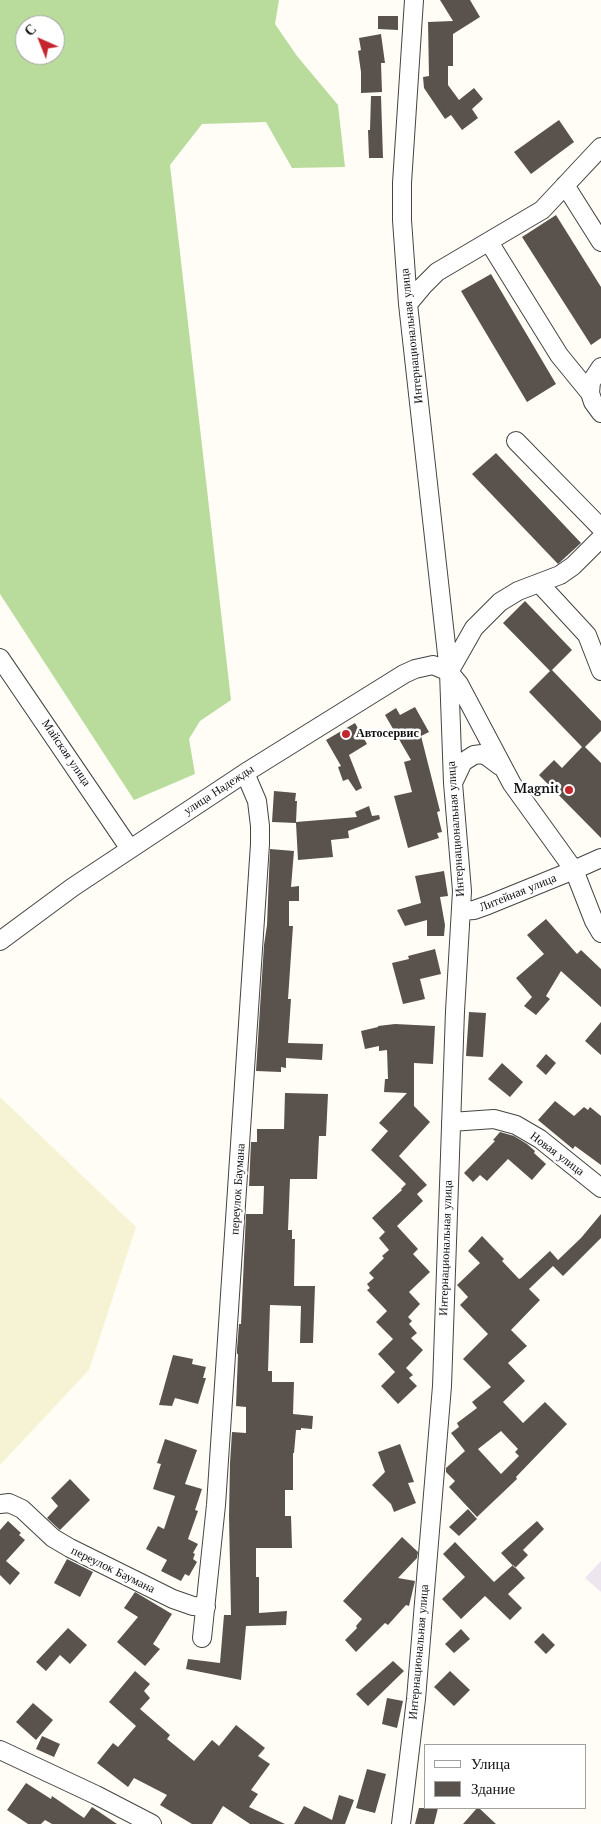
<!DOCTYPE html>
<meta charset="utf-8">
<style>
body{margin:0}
#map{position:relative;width:601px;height:1824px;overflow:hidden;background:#fffdf5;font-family:"Libre Baskerville",serif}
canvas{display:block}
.legend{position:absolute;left:424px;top:1744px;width:162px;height:65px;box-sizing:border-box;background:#fff;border:1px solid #a0a0a0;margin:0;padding:6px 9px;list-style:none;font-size:15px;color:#111}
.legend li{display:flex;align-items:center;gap:10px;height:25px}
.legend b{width:25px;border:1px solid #a0a0a0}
.north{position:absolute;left:15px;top:15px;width:50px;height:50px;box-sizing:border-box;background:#fff;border:1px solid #a0a0a0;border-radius:50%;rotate:316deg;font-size:14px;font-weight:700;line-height:20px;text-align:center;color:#111}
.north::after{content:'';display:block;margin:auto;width:18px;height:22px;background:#c4262e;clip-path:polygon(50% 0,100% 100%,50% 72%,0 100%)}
</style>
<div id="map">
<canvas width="601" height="1824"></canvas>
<ul class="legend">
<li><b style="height:6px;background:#fff"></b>Улица</li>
<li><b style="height:14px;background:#5a524d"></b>Здание</li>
</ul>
<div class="north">С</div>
</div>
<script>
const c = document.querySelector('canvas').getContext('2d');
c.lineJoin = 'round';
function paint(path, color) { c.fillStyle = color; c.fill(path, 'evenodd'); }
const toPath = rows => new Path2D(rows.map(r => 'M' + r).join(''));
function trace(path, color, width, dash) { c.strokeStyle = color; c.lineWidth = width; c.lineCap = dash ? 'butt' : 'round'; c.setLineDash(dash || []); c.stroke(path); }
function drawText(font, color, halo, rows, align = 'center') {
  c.font = font + ' "Libre Baskerville",serif'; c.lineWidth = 5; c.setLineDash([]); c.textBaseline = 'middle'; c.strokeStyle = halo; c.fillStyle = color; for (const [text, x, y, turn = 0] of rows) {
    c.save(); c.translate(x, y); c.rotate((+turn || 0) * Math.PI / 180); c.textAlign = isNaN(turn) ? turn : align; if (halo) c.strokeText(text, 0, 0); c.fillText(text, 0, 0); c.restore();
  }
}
const industrial = toPath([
 [601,1561,601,1592,585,1578]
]);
const farmland = toPath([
 [0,1097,136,1227,89,1370,0,1465]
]);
const forest = toPath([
 [0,0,279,0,275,24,297,56,338,105,345,167,292,168,266,122,202,124,170,165,231,700,200,721,189,739,195,774,134,800,0,594],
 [25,25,55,25,55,55,25,55]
]);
const building = toPath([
 [440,0,470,0,480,17,453,34,453,66,448,66,448,85,459,100,474,88,483,99,472,109,478,118,462,130,451,115,445,119,424,88,423,77,429,76,428,22,453,21],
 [378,16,398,16,398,30,378,29],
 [381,34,385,63,381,63,382,92,361,93,361,72,358,51,361,50,359,38],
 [371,96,381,96,383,158,369,158,368,130,370,130],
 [559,120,574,142,531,174,514,152],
 [556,215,601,287,601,338,591,345,522,237],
 [491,274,556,384,527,402,461,291],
 [496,453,581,543,558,564,472,474],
 [525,601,572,650,552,670,601,721,601,731,585,747,601,763,601,838,539,775,554,760,562,768,582,747,529,692,550,671,503,623],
 [415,707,429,732,421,736,440,811,437,812,442,832,437,833,439,838,408,848,394,796,412,792,404,762,411,760,385,715,396,708,400,715],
 [355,723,367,744,349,755,362,788,356,791,348,779,343,781,338,767,341,766,326,740],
 [274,791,296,793,295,801,297,801,296,822,357,817,355,812,369,806,372,816,379,815,380,819,348,831,349,838,331,840,333,857,298,860,296,823,272,822],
 [270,849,294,851,291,887,299,886,299,901,289,901,289,926,293,926,288,999,291,999,288,1043,323,1044,322,1060,286,1058,286,1068,281,1067,281,1072,256,1071,264,945,267,925],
 [444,871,448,896,440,897,445,925,444,936,427,936,427,920,405,926,397,910,421,903,415,876],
 [546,919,577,954,581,950,601,969,601,1007,561,971,546,996,550,999,536,1015,524,1006,532,997,516,978,544,954,527,935],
 [435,949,441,974,420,979,425,999,403,1004,392,963,409,959,408,956],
 [469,1012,486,1013,483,1057,466,1056],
 [601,1022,601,1055,585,1041],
 [395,1024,435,1026,433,1064,414,1063,414,1106,430,1122,399,1156,427,1185,417,1194,423,1201,397,1226,418,1249,413,1254,430,1272,409,1292,420,1304,408,1317,412,1321,409,1324,417,1333,411,1338,423,1350,406,1368,413,1375,409,1378,417,1386,398,1404,381,1386,395,1372,378,1354,393,1339,376,1322,387,1311,367,1290,370,1288,367,1284,374,1278,369,1273,384,1258,382,1256,389,1250,379,1238,385,1232,372,1218,402,1190,401,1189,406,1184,371,1150,388,1131,379,1123,407,1093,384,1092,385,1079,388,1079,387,1050,379,1051,379,1046,365,1049,361,1031,378,1027,378,1026],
 [546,1054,556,1063,546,1075,536,1066],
 [502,1063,523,1082,510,1097,488,1079],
 [285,1093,328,1094,326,1136,319,1136,317,1179,290,1179,288,1230,292,1230,292,1239,295,1239,294,1286,315,1286,313,1343,300,1343,301,1306,270,1305,268,1371,272,1371,272,1382,294,1382,293,1414,313,1416,312,1429,301,1428,301,1430,296,1430,294,1453,293,1453,293,1490,285,1490,285,1516,291,1516,292,1548,256,1548,256,1577,259,1577,259,1613,287,1611,286,1625,246,1626,241,1680,186,1669,188,1659,220,1663,224,1615,231,1615,229,1516,230,1463,232,1432,246,1433,246,1407,236,1406,238,1354,237,1354,237,1349,239,1324,241,1324,246,1214,263,1214,264,1186,249,1186,251,1142,257,1142,257,1129,284,1129],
 [555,1101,574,1116,584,1107,588,1110,590,1107,601,1116,601,1165,575,1146,573,1149,538,1120],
 [500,1132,514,1136,527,1144,535,1151,534,1153,546,1164,532,1180,508,1159,487,1181,480,1175,473,1182,464,1173,495,1141,493,1140],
 [601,1214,601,1238,563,1276,553,1266,530,1288,529,1289,540,1300,511,1330,527,1346,508,1363,525,1381,503,1402,523,1423,545,1402,567,1424,516,1477,517,1479,477,1517,449,1487,455,1481,446,1472,446,1468,465,1451,451,1433,459,1427,457,1423,477,1408,472,1402,491,1387,463,1359,488,1334,460,1305,468,1297,457,1285,480,1263,468,1251,482,1236,504,1259,502,1261,519,1279,521,1278,550,1251,558,1260,581,1238],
 [501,1431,518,1449,515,1452,519,1456,501,1474,478,1449],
 [173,1355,193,1359,192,1364,206,1367,203,1378,206,1378,198,1404,175,1398,172,1406,159,1405],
 [165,1439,197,1450,185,1484,202,1489,195,1510,198,1511,188,1539,198,1544,193,1553,195,1554,193,1559,197,1562,189,1576,185,1574,181,1581,161,1571,167,1560,146,1549,158,1526,164,1529,175,1496,153,1489,161,1464,157,1463],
 [400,1444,414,1482,408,1483,416,1503,394,1512,391,1504,372,1485,385,1472,378,1452],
 [70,1479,90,1500,60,1530,47,1518,58,1506,51,1498],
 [468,1509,477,1519,459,1536,449,1527],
 [8,1521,21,1533,19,1535,25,1540,6,1561,20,1573,10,1585,0,1575,0,1530],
 [537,1521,544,1529,523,1550,528,1555,515,1568,501,1553],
 [402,1537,418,1552,417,1558,398,1578,415,1581,409,1606,406,1605,388,1625,385,1623,356,1652,345,1640,357,1628,356,1626,362,1619,343,1601],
 [455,1542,494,1582,513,1565,525,1578,508,1594,522,1608,510,1620,485,1596,461,1619,442,1599,465,1577,443,1554],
 [67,1559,93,1572,80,1597,54,1583],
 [135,1592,172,1614,153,1644,160,1649,145,1666,117,1642,138,1617,124,1608],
 [68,1628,87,1645,70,1664,60,1655,46,1671,36,1662],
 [461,1629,470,1639,454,1653,445,1644],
 [543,1633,555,1645,546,1654,534,1642],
 [393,1661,404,1671,368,1706,356,1694],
 [135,1671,150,1684,144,1691,150,1698,140,1709,170,1735,167,1739,194,1761,212,1740,219,1746,236,1725,265,1748,258,1756,270,1764,251,1790,258,1794,249,1807,285,1824,250,1824,223,1806,212,1824,192,1824,160,1805,167,1795,134,1778,128,1787,97,1763,113,1743,118,1747,136,1726,109,1702],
 [450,1671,470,1690,454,1706,434,1687],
 [387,1698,403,1701,397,1728,382,1724],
 [33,1703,53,1720,36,1740,16,1722],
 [42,1736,60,1744,54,1757,36,1749],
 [367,1769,386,1774,375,1813,356,1808],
 [26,1783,51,1799,52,1796,84,1818,92,1807,117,1824,52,1824,45,1820,41,1824,28,1824,7,1810],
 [339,1795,354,1800,345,1824,294,1824,304,1806,332,1820],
 [419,1808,438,1808,434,1824,415,1824],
 [477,1808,479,1808,496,1824,463,1824]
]);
const minor = toPath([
 [565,185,601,242],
 [489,242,559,355,590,393],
 [408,304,423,286,437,272,542,210,601,147],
 [601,367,591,382,590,393,593,402,601,413],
 [516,441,601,528],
 [539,583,587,635,601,671],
 [0,658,130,849],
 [449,672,474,628,500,602,518,591,560,575,573,566,601,538],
 [453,783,463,762,474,755,482,754,488,757,500,766],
 [461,911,474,910,488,905,574,870,601,858],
 [0,941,73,887,245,773,404,674,415,669,433,665,449,672,459,684,512,784,574,870,594,921,601,933],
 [451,1122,494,1119,516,1125,540,1139,601,1188],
 [0,1504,9,1503,22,1509,53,1538,70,1548,173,1599,193,1606,206,1607],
 [202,1638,216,1505,260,844,260,826,257,801,245,773],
 [0,1750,96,1795,152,1824],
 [401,1824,416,1699,442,1386,455,1011,462,891,453,783,449,672,408,304,402,220,402,183,414,0]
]);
const markers = [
 [346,734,5,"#c4262e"],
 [569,790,5,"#c4262e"]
];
const streetNames = [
 ["Интернациональная улица",412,336,-96],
 ["Майская улица",66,753,56],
 ["улица Надежды",219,790,-33],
 ["Интернациональная улица",456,829,-94],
 ["Литейная улица",518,893,-22],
 ["Новая улица",557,1154,37],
 ["переулок Баумана",238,1189,-86],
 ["Интернациональная улица",446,1248,-88],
 ["переулок Баумана",113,1570,26],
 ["Интернациональная улица",419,1652,-85]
];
const poiNames = [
 ["Автосервис",356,734],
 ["Magnit",559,790,"right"]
];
paint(industrial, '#eee6ef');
paint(farmland, '#f6f3d4');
paint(forest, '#b9dc9c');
paint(building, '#5a524d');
trace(minor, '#444', 20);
trace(minor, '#fff', 18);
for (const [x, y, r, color] of markers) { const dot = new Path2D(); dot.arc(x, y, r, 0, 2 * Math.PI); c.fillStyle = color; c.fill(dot); trace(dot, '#fff', 2); }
drawText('12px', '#111', '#fff', streetNames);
drawText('bold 12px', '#111', '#fff', poiNames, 'left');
</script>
